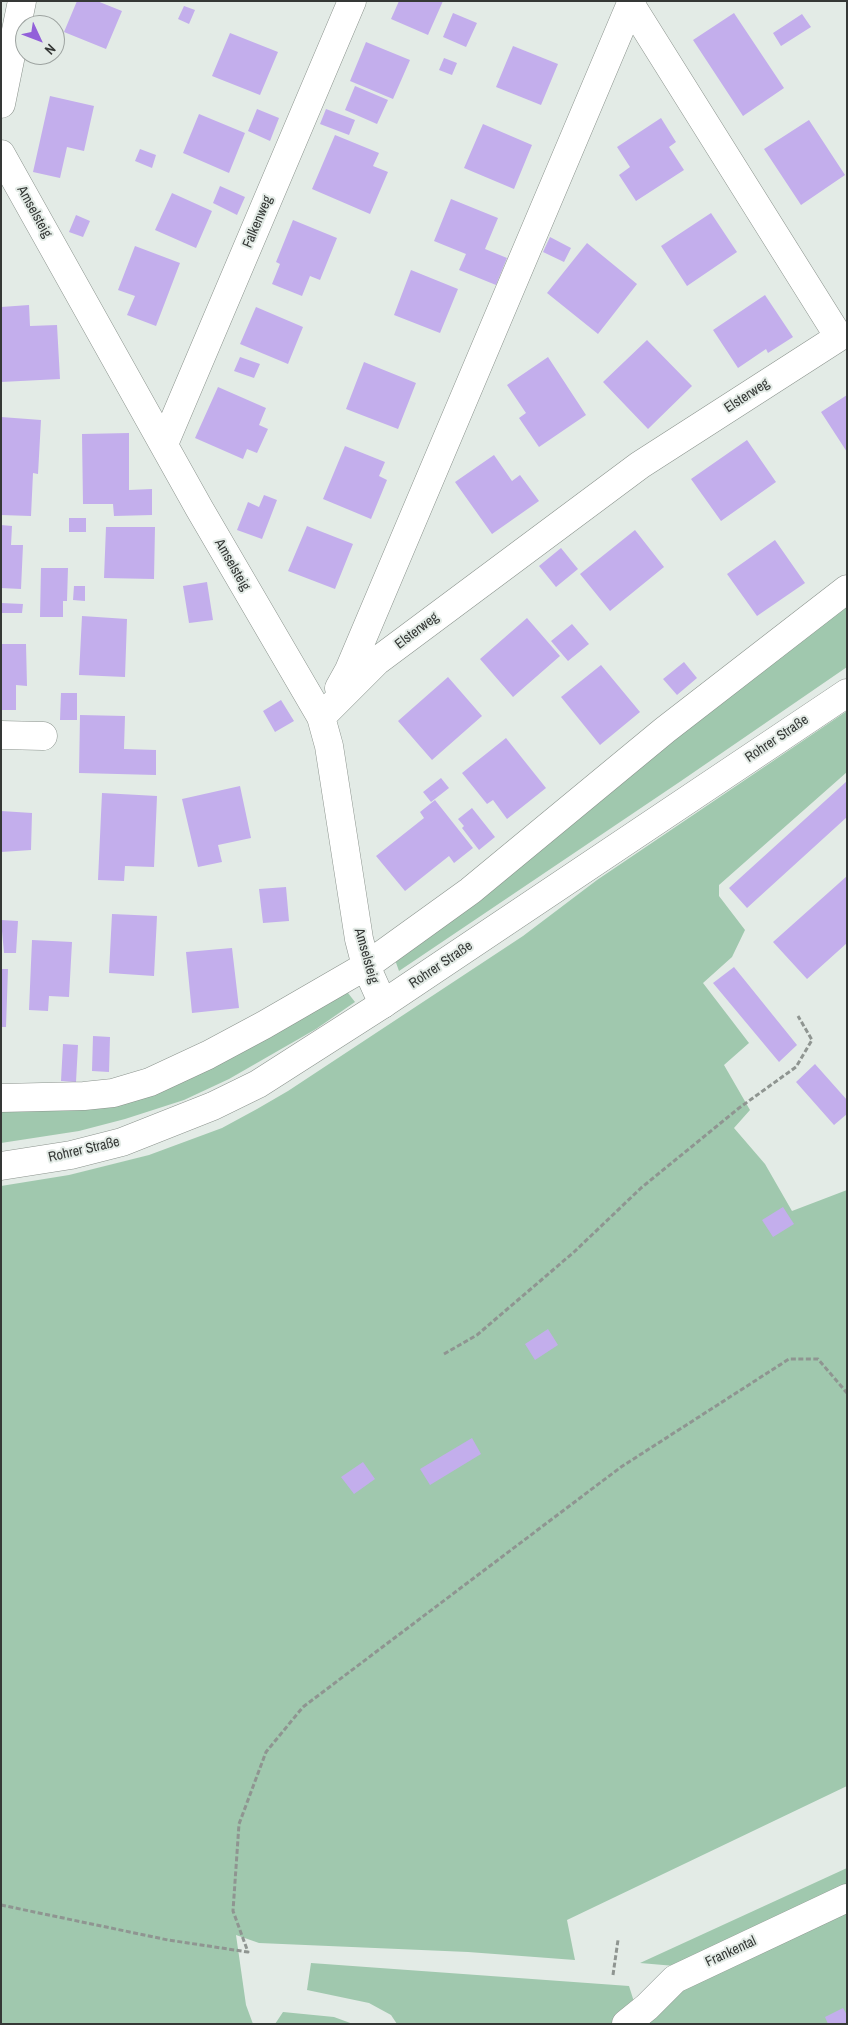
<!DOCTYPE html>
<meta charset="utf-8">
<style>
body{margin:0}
#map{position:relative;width:848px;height:2025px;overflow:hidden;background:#e3ebe6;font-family:"Archivo Narrow",sans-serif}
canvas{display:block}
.frame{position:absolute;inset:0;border:2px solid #353836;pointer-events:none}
.north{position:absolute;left:15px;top:15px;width:50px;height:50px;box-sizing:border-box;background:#e3ebe6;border:1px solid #9da3a0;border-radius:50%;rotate:133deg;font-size:14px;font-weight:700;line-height:20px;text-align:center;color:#353836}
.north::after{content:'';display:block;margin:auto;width:18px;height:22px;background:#9260d9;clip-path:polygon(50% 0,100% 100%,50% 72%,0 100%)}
</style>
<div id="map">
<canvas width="848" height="2025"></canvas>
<div class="frame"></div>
<div class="north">N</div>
</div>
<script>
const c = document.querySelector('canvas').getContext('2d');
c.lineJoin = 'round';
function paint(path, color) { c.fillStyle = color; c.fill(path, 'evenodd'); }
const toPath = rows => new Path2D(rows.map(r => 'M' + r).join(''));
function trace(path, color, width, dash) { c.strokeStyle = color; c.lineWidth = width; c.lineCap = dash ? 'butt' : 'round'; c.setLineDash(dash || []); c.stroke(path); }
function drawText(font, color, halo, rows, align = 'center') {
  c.font = font + ' "Archivo Narrow",sans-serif'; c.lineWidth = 4; c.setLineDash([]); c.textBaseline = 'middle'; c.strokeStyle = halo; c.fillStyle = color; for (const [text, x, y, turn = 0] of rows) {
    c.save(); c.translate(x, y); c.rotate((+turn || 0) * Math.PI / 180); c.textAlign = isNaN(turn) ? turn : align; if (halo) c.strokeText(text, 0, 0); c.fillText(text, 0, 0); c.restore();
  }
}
const green = toPath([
 [847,601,847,667,681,781,399,971,394,957],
 [847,711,847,772,719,885,719,896,745,930,732,957,703,983,749,1043,724,1065,750,1110,734,1128,765,1164,792,1211,847,1190,847,1786,567,1920,575,1960,468,1952,259,1943,236,1935,246,2005,253,2024,1,2024,1,1186,69,1175,149,1155,222,1128,257,1109,288,1091,523,936,597,880],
 [337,992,348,993,355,1002,316,1029,269,1056,229,1079,184,1100,125,1119,79,1131,1,1143,1,1108,72,1107],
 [847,1868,847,1886,675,1966,640,1963],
 [847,1909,847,2024,640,2024,683,1987],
 [311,1963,629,1986,636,2008,616,2024,397,2024,391,2015,369,2003,307,1990],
 [283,2012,334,2017,353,2024,275,2024]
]);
const building = toPath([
 [77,1,97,1,122,11,106,49,64,32],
 [399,1,443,1,428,35,391,19],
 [184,6,195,10,189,24,178,19],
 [453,13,477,23,466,47,443,37],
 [734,13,784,88,743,116,693,40],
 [802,14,811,27,781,46,773,33],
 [230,33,278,52,260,95,212,76],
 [366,42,410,60,393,99,350,81],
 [513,46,558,64,541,105,496,87],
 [444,58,457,63,452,75,439,70],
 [355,86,388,100,377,124,345,110],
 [50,96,94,106,84,151,67,147,60,178,33,172],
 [257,109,279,118,270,141,248,131],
 [326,109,355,120,349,135,320,124],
 [199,114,245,133,229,173,183,153],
 [661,118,676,142,669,147,684,170,636,201,619,175,630,167,617,147],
 [809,120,845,175,801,205,764,149],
 [483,124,532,145,514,189,464,168],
 [335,135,379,153,373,166,388,172,370,214,312,189],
 [140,149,156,155,152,168,135,161],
 [220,186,245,197,237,215,213,203],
 [172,193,212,211,196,248,155,230],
 [451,199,498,218,485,249,507,258,496,285,459,270,466,254,434,241],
 [711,213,737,252,687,286,661,246],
 [76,215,90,221,83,237,69,232],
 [293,220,337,238,320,280,310,276,302,296,272,284,280,264,276,262],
 [550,237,571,248,564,262,543,252],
 [587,243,637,284,598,334,547,293],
 [135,246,180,263,156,326,127,315,135,296,118,290],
 [411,270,458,289,440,333,394,315],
 [765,295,793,337,768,353,766,349,738,368,713,330],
 [29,305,30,326,57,325,60,379,1,382,1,307],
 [256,307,303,327,288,364,240,344],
 [647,340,692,386,648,429,603,382],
 [240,357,260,364,254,378,234,371],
 [548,357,586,415,539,447,519,418,526,413,507,385],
 [364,362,416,383,398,429,346,409],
 [218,387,266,408,259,425,268,429,257,453,247,449,243,459,195,438],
 [847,395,847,452,821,412],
 [1,417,41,420,38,474,33,473,31,516,1,515],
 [129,433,129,490,152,489,152,515,114,516,113,504,83,504,82,434],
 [747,440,776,482,721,521,691,479],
 [345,446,385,462,379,476,387,480,371,519,323,499],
 [494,455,512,481,520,475,539,501,492,534,455,482],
 [264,495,277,500,262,539,237,530,248,502,259,507],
 [69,518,86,518,86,532,69,532],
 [1,525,12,526,11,545,23,545,21,589,1,588],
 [307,526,353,544,335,589,288,571],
 [106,527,155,527,154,579,104,578],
 [635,530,664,567,610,611,580,574],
 [775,540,805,583,757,616,727,574],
 [561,548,578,569,556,587,539,566],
 [41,568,68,568,67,601,63,601,63,617,40,617],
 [207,582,213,620,189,623,183,586],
 [74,586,85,586,85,601,73,600],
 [1,603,23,604,22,613,1,613],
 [82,616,127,619,125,677,79,675],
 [527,618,560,656,513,697,480,659],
 [572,624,589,644,568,661,551,641],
 [1,644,26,644,27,686,16,685,16,710,1,710],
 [684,662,697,678,677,695,663,679],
 [601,665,640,712,600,745,561,697],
 [448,677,482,716,432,760,398,721],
 [61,693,77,693,77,720,60,720],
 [281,700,294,721,275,732,263,711],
 [80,715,125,716,124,749,156,750,156,775,79,773],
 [506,738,546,788,507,819,493,800,487,804,462,773],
 [441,778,449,788,431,802,423,792],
 [847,781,847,817,747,908,729,888],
 [240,786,251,838,218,845,222,862,198,867,182,799],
 [102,793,157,796,154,867,125,866,124,881,98,880],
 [435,800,473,848,454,863,449,856,405,891,376,856,424,818,420,812],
 [472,808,495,837,479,850,462,828,464,826,458,819],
 [1,811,32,813,31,850,1,852],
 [847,876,847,943,807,979,773,942],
 [286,887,289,921,263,923,259,889],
 [112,914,157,916,154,976,109,973],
 [1,920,18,921,16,953,4,953],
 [32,940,72,942,69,997,49,996,48,1011,29,1010],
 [232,948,239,1008,192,1013,186,952],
 [734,967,797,1045,779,1062,713,983],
 [1,969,8,969,6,1027,1,1027],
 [93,1036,110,1037,109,1072,92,1071],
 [63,1044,78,1045,76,1082,61,1081],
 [815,1064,847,1100,847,1114,834,1125,796,1082],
 [783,1207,794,1224,773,1237,762,1220],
 [548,1329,558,1345,535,1360,525,1344],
 [472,1438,481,1454,430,1485,420,1469],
 [363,1462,375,1479,354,1494,341,1477],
 [843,2008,847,2015,847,2024,828,2024,825,2017]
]);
const path = toPath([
 [444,1354,477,1335,574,1252,641,1188,739,1108,796,1067,812,1040,798,1016],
 [1,1905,168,1940,248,1952,233,1911,239,1824,266,1752,303,1707,621,1467,789,1359,818,1359,847,1393],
 [613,1975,618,1940]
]);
const minor = toPath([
 [1,104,22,1],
 [1,154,199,508,321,717,329,746,359,939,366,966,383,1004],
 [164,444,352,1],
 [339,688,349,670,632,1],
 [321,717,377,661,640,465,839,337,631,5],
 [1,735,43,736],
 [1,1098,84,1096,113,1093,150,1082,208,1055,264,1025,366,966,470,891,665,730,847,589],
 [626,2024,647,2007,675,1979,847,1898]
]);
const major = toPath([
 [1,1166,71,1155,122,1142,213,1106,258,1084,383,1004,847,693]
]);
const streetNames = [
 ["Amselsteig",34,212,61],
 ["Falkenweg",258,222,-67],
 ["Elsterweg",747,396,-33],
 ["Amselsteig",232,565,60],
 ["Elsterweg",417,631,-37],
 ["Rohrer Straße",777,739,-34],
 ["Amselsteig",366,956,74],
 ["Rohrer Straße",441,965,-34],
 ["Rohrer Straße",84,1150,-13],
 ["Frankental",731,1952,-25]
];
paint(green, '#a0c8ae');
paint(building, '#c3aeec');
trace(minor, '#8b938d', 29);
trace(major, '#8b938d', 29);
trace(path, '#8f9591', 3, [5, 2.5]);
trace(minor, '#fff', 28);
trace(major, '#fff', 28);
drawText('14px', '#353836', '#e3ebe6', streetNames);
</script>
